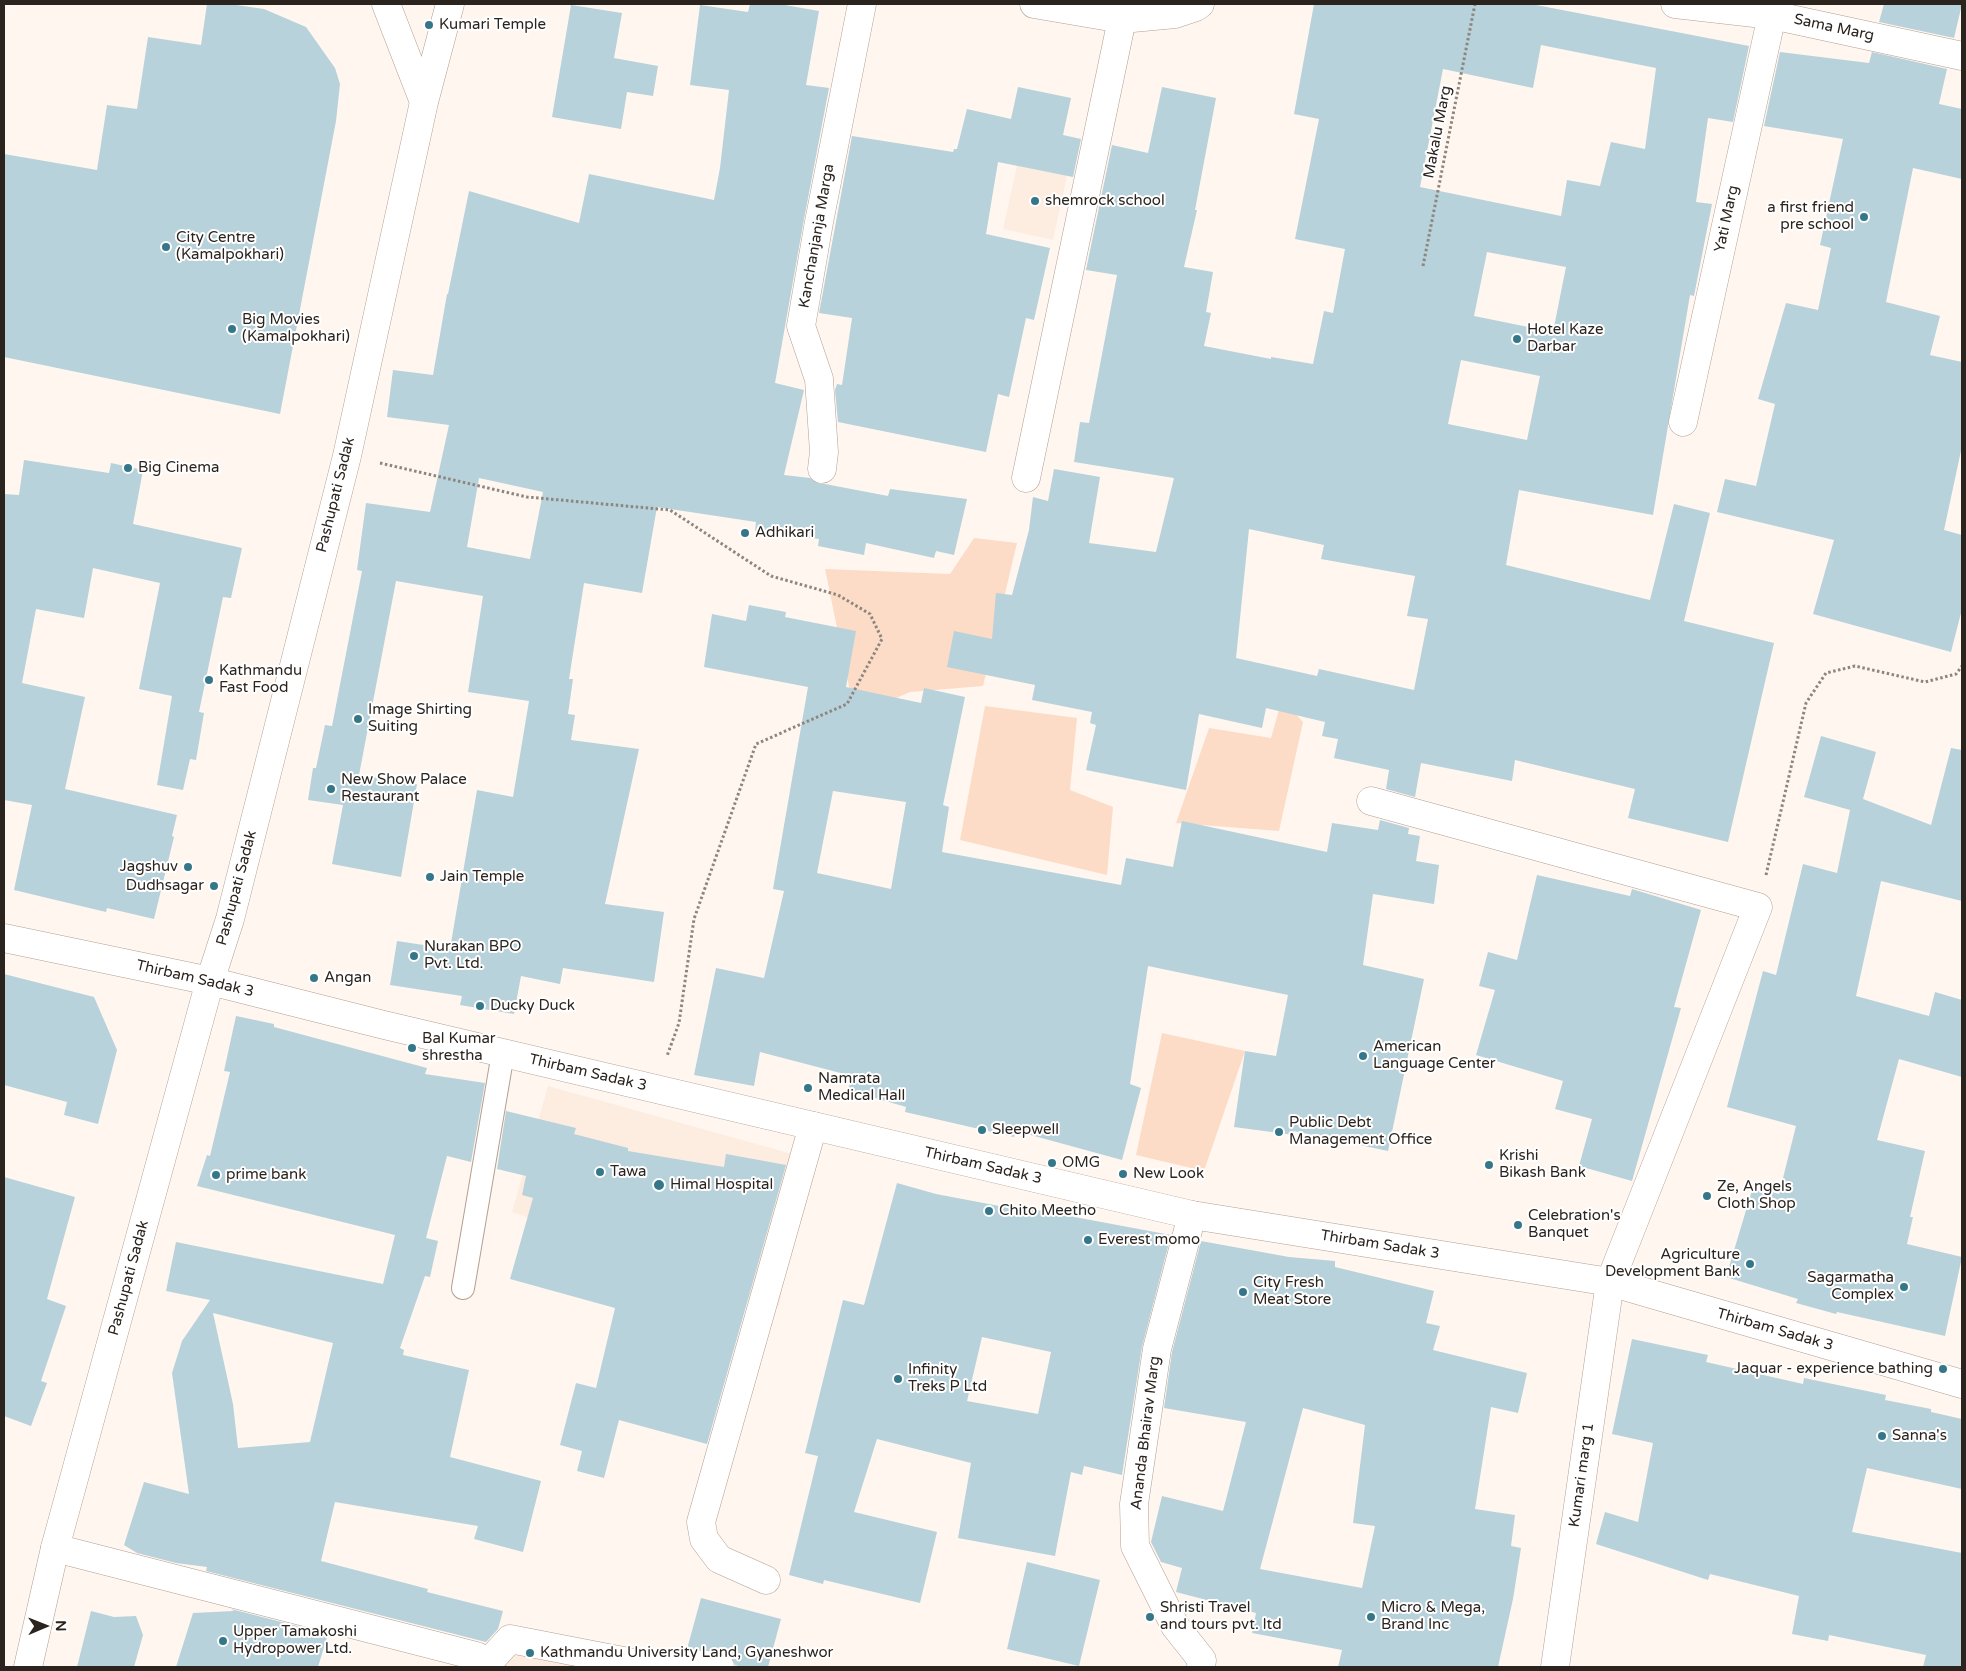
<!DOCTYPE html>
<style>
body{margin:0}
#map{position:relative;width:1966px;height:1671px;overflow:hidden;background:#fff6f0;font-family:"Varela Round",sans-serif}
canvas{display:block}
.frame{position:absolute;inset:0;border:5px solid #2b231e;pointer-events:none}
.north{position:absolute;left:20px;top:1601px;width:50px;height:50px;-webkit-text-stroke:4px #fff;paint-order:stroke;rotate:89deg;font-size:14px;font-weight:700;line-height:20px;text-align:center;color:#2b231e}
.north::after{content:'';display:block;margin:auto;width:18px;height:22px;background:#2b231e;clip-path:polygon(50% 0,100% 100%,50% 72%,0 100%)}
</style>
<div id="map">
<canvas width="1966" height="1671"></canvas>
<div class="frame"></div>
<div class="north">N</div>
</div>
<script>
const c = document.querySelector('canvas').getContext('2d');
c.lineJoin = 'round';
function paint(path, color) { c.fillStyle = color; c.fill(path, 'evenodd'); }
const toPath = rows => new Path2D(rows.map(r => 'M' + r).join(''));
function trace(path, color, width, dash) { c.strokeStyle = color; c.lineWidth = width; c.lineCap = dash ? 'butt' : 'round'; c.setLineDash(dash || []); c.stroke(path); }
function drawText(font, color, halo, rows, align = 'center') {
  c.font = font + ' "Varela Round",sans-serif'; c.lineWidth = 4; c.setLineDash([]); c.textBaseline = 'middle'; c.strokeStyle = halo; c.fillStyle = color; for (const [text, x, y, turn = 0] of rows) {
    c.save(); c.translate(x, y); c.rotate((+turn || 0) * Math.PI / 180); c.textAlign = isNaN(turn) ? turn : align; if (halo) c.strokeText(text, 0, 0); c.fillText(text, 0, 0); c.restore();
  }
}
const built = toPath([
 [1074,143,1053,240,1003,229,1017,166,1055,173],
 [548,1086,803,1157,779,1307,643,1275,616,1249,512,1212],
 [514,1646,625,1667,499,1667]
]);
const green = toPath([
 [974,538,1017,543,983,686,910,692,855,716,825,569,950,574],
 [1282,699,1303,722,1279,831,1176,823,1209,728,1271,738],
 [985,706,1077,718,1070,790,1113,807,1107,875,960,840],
 [1162,1033,1245,1051,1204,1171,1136,1155]
]);
const building = toPath([
 [207,4,229,4,264,9,306,27,335,68,340,84,336,121,280,414,4,357,4,154,97,170,107,105,137,109,148,37,201,45],
 [750,4,779,4,819,11,806,85,829,88,804,219,775,383,804,390,784,475,810,478,820,484,825,484,888,496,890,489,967,499,954,555,936,551,934,558,866,543,864,555,818,546,819,539,755,531,756,522,657,507,642,593,584,583,569,679,573,679,568,714,575,715,571,740,639,749,605,904,664,912,654,982,563,968,560,984,521,976,514,1014,460,1005,462,996,390,985,397,941,450,949,477,790,513,797,529,701,468,692,483,596,396,581,359,775,417,784,401,877,332,864,343,805,308,800,313,768,316,768,325,725,332,726,362,571,357,570,366,503,430,512,449,425,387,417,393,370,433,375,447,294,448,294,469,191,579,223,589,174,714,200,720,168,729,90,690,85,700,5,748,12],
 [479,478,543,492,530,559,467,547],
 [1314,4,1531,4,1749,46,1733,122,1708,118,1696,202,1712,204,1694,296,1690,295,1653,515,1519,490,1506,565,1650,600,1674,504,1710,513,1684,621,1774,643,1728,842,1628,818,1635,789,1515,760,1512,781,1421,763,1415,797,1386,789,1389,770,1334,758,1338,739,1322,736,1325,722,1266,708,1262,728,1199,714,1186,790,1086,770,1096,725,1090,723,1092,712,1032,700,1035,685,947,667,954,631,992,639,996,593,1012,595,1029,530,1033,497,1048,501,1054,469,1100,477,1089,543,1156,552,1174,478,1074,462,1080,422,1089,423,1117,275,1086,270,1112,145,1148,153,1162,87,1216,98,1195,210,1197,210,1184,267,1213,272,1206,312,1211,313,1204,346,1271,359,1271,357,1313,364,1324,311,1333,313,1345,249,1295,239,1319,119,1294,114],
 [1541,45,1656,68,1645,149,1611,142,1600,186,1567,180,1561,216,1420,187,1443,69,1533,88],
 [1487,252,1566,267,1553,332,1474,316],
 [1461,360,1540,376,1527,440,1448,424],
 [1249,529,1324,545,1321,559,1415,576,1407,616,1428,619,1414,690,1319,669,1317,676,1236,658],
 [1884,4,1962,4,1954,38,1879,22],
 [571,5,622,13,614,58,658,66,653,96,627,92,621,129,552,117],
 [1780,52,1869,63,1872,52,1947,69,1939,104,1962,109,1962,179,1913,168,1886,302,1940,316,1930,355,1962,362,1962,446,1944,530,1962,535,1962,609,1951,652,1813,614,1834,540,1717,512,1725,479,1756,486,1775,404,1758,399,1786,303,1818,310,1831,248,1820,245,1843,139,1764,126],
 [1018,87,1071,98,1063,135,1081,139,1073,177,998,162,986,234,1050,248,1034,320,1026,318,1009,397,998,394,986,452,838,422,835,390,837,384,842,385,852,318,819,313,852,136,953,152,954,149,957,149,967,109,1011,119],
 [24,460,109,473,111,463,143,470,133,524,242,548,231,598,223,597,199,712,204,713,196,760,190,759,183,790,157,785,172,696,139,689,160,583,93,568,84,618,36,609,22,683,85,697,65,789,177,815,172,836,174,837,154,919,107,908,106,912,14,890,32,805,4,800,4,494,19,495],
 [749,605,786,612,785,617,856,631,846,687,921,703,924,688,965,697,943,805,949,807,942,852,1121,885,1126,858,1173,867,1182,821,1327,852,1332,823,1378,830,1380,820,1409,828,1408,834,1420,836,1416,861,1439,865,1434,904,1373,894,1363,965,1424,979,1388,1151,1294,1131,1294,1135,1234,1127,1245,1051,1276,1056,1288,995,1148,966,1130,1084,1141,1088,1122,1160,1016,1131,1014,1137,905,1112,906,1107,848,1090,852,1076,760,1052,754,1086,694,1075,716,968,764,978,784,891,773,889,808,687,704,667,712,614,746,621],
 [833,791,906,802,891,889,817,873],
 [1821,736,1876,752,1863,799,1931,825,1951,748,1962,750,1962,901,1881,881,1856,996,1929,1016,1935,992,1962,1000,1962,1077,1899,1059,1877,1140,1925,1151,1910,1217,1913,1217,1907,1244,1962,1257,1945,1336,1837,1312,1836,1314,1796,1303,1798,1299,1726,1277,1753,1187,1779,1194,1796,1126,1727,1107,1763,971,1776,975,1803,864,1837,873,1850,810,1804,797],
 [1537,875,1630,896,1632,889,1701,910,1674,1007,1681,1008,1632,1181,1579,1166,1592,1119,1555,1109,1563,1081,1476,1055,1495,990,1479,986,1488,952,1517,960],
 [4,974,94,997,117,1050,98,1124,64,1115,67,1102,4,1085],
 [236,1016,274,1024,274,1027,427,1068,425,1074,485,1083,471,1162,447,1156,426,1238,438,1241,430,1277,425,1276,400,1348,404,1350,403,1355,469,1370,450,1457,541,1481,523,1552,474,1539,478,1526,335,1502,321,1561,428,1589,427,1592,503,1611,498,1629,486,1642,206,1571,207,1567,176,1563,137,1553,124,1545,144,1482,189,1494,172,1373,182,1341,210,1300,166,1291,176,1242,383,1284,395,1235,197,1186,207,1155,210,1156,230,1072,224,1071],
 [213,1313,333,1343,310,1442,238,1448,233,1404],
 [506,1111,576,1128,574,1134,628,1148,628,1151,724,1167,726,1154,786,1165,707,1444,619,1420,604,1478,577,1471,582,1451,560,1445,576,1383,596,1388,615,1308,510,1279,533,1198,522,1195,526,1176,497,1169],
 [4,1177,75,1197,47,1299,66,1306,41,1381,47,1383,31,1426,4,1416],
 [897,1183,936,1194,1010,1208,1010,1205,1171,1235,1142,1347,1122,1475,1084,1466,1082,1475,1071,1472,1055,1556,958,1538,971,1463,877,1439,854,1512,937,1532,920,1603,824,1580,823,1584,789,1575,818,1456,805,1453,843,1300,864,1305],
 [982,1337,1051,1352,1038,1414,967,1401],
 [1201,1241,1289,1257,1335,1261,1335,1267,1434,1291,1426,1323,1440,1326,1433,1350,1527,1373,1518,1413,1491,1407,1475,1509,1515,1515,1511,1546,1521,1548,1513,1599,1498,1667,1338,1667,1342,1650,1252,1633,1256,1613,1176,1592,1182,1568,1161,1562,1151,1542,1162,1496,1223,1511,1246,1422,1164,1408,1172,1352],
 [1303,1408,1365,1425,1353,1523,1375,1526,1362,1588,1260,1569],
 [1632,1339,1708,1355,1706,1362,1803,1384,1804,1378,1886,1395,1885,1400,1931,1409,1931,1412,1962,1419,1962,1489,1867,1468,1852,1532,1962,1553,1962,1667,1923,1667,1926,1655,1829,1635,1828,1641,1792,1634,1799,1596,1710,1574,1708,1580,1596,1544,1605,1512,1638,1522,1653,1443,1612,1434],
 [1027,1562,1100,1580,1079,1666,1007,1649],
 [701,1598,781,1619,768,1667,742,1667,735,1665,730,1655,723,1652,687,1649],
 [231,1609,328,1634,318,1667,176,1667,193,1613,234,1611],
 [91,1611,114,1617,136,1616,143,1635,134,1667,77,1667]
]);
const path = toPath([
 [1423,266,1475,4],
 [380,463,527,497,670,510,771,576,838,595,870,614,882,639,847,704,756,744,694,919,679,1023,667,1056],
 [1766,875,1806,703,1826,673,1855,666,1925,682,1956,674,1962,666]
]);
const lane = toPath([
 [463,1288,503,1053]
]);
const street = toPath([
 [1683,422,1772,15],
 [822,469,824,452,819,379,801,326,819,222,862,4],
 [1026,478,1122,19],
 [1371,801,1758,907,1610,1282,1555,1667],
 [1192,1215,1157,1349,1134,1504,1135,1546,1175,1626,1202,1660,1201,1667],
 [55,1548,476,1656,489,1662,510,1639,654,1667],
 [766,1580,719,1559,704,1539,701,1522,813,1126],
 [676,1667,683,1665,708,1665,720,1667]
]);
const secondary = toPath([
 [386,4,424,102],
 [1034,4,1122,19,1175,14,1196,7,1200,4],
 [1675,4,1772,15,1962,56],
 [4,938,210,981,384,1025,1192,1215,1610,1282,1962,1384],
 [28,1667,55,1548,210,981,230,919,347,456,424,102,450,4]
]);
const markers = [
 [429,25,5,"#357788"],
 [1035,201,5,"#357788"],
 [1864,217,5,"#357788"],
 [166,247,5,"#357788"],
 [232,329,5,"#357788"],
 [1517,339,5,"#357788"],
 [128,468,5,"#357788"],
 [745,533,5,"#357788"],
 [209,680,5,"#357788"],
 [358,719,5,"#357788"],
 [331,789,5,"#357788"],
 [188,867,5,"#357788"],
 [430,877,5,"#357788"],
 [214,886,5,"#357788"],
 [414,956,5,"#357788"],
 [314,978,5,"#357788"],
 [480,1006,5,"#357788"],
 [412,1048,5,"#357788"],
 [1363,1056,5,"#357788"],
 [808,1088,5,"#357788"],
 [982,1130,5,"#357788"],
 [1279,1132,5,"#357788"],
 [1052,1163,5,"#357788"],
 [1489,1165,5,"#357788"],
 [600,1172,5,"#357788"],
 [1123,1174,5,"#357788"],
 [216,1175,5,"#357788"],
 [659,1185,6,"#357788"],
 [1707,1196,5,"#357788"],
 [989,1211,5,"#357788"],
 [1518,1225,5,"#357788"],
 [1088,1240,5,"#357788"],
 [1750,1264,5,"#357788"],
 [1904,1287,5,"#357788"],
 [1243,1292,5,"#357788"],
 [1943,1369,5,"#357788"],
 [898,1379,5,"#357788"],
 [1882,1436,5,"#357788"],
 [1150,1617,5,"#357788"],
 [1371,1617,5,"#357788"],
 [223,1641,5,"#357788"],
 [530,1653,5,"#357788"]
];
const poiNames = [
 ["Kumari Temple",439,25],
 ["shemrock school",1045,201],
 ["a first friend",1854,208,"right"],
 ["pre school",1854,225,"right"],
 ["City Centre",176,238],
 ["(Kamalpokhari)",176,255],
 ["Big Movies",242,320],
 ["(Kamalpokhari)",242,337],
 ["Hotel Kaze",1527,330],
 ["Darbar",1527,347],
 ["Big Cinema",138,468],
 ["Adhikari",755,533],
 ["Kathmandu",219,671],
 ["Fast Food",219,688],
 ["Image Shirting",368,710],
 ["Suiting",368,727],
 ["New Show Palace",341,780],
 ["Restaurant",341,797],
 ["Jagshuv",178,867,"right"],
 ["Jain Temple",440,877],
 ["Dudhsagar",204,886,"right"],
 ["Nurakan BPO",424,947],
 ["Pvt. Ltd.",424,964],
 ["Angan",324,978],
 ["Ducky Duck",490,1006],
 ["Bal Kumar",422,1039],
 ["shrestha",422,1056],
 ["American",1373,1047],
 ["Language Center",1373,1064],
 ["Namrata",818,1079],
 ["Medical Hall",818,1096],
 ["Public Debt",1289,1123],
 ["Management Office",1289,1140],
 ["Sleepwell",992,1130],
 ["Krishi",1499,1156],
 ["Bikash Bank",1499,1173],
 ["OMG",1062,1163],
 ["Tawa",610,1172],
 ["New Look",1133,1174],
 ["prime bank",226,1175],
 ["Himal Hospital",670,1185],
 ["Ze, Angels",1717,1187],
 ["Cloth Shop",1717,1204],
 ["Chito Meetho",999,1211],
 ["Celebration's",1528,1216],
 ["Banquet",1528,1233],
 ["Everest momo",1098,1240],
 ["Agriculture",1740,1255,"right"],
 ["Development Bank",1740,1272,"right"],
 ["Sagarmatha",1894,1278,"right"],
 ["Complex",1894,1295,"right"],
 ["City Fresh",1253,1283],
 ["Meat Store",1253,1300],
 ["Jaquar - experience bathing",1933,1369,"right"],
 ["Infinity",908,1370],
 ["Treks P Ltd",908,1387],
 ["Sanna's",1892,1436],
 ["Shristi Travel",1160,1608],
 ["and tours pvt. ltd",1160,1625],
 ["Micro & Mega,",1381,1608],
 ["Brand Inc",1381,1625],
 ["Upper Tamakoshi",233,1632],
 ["Hydropower Ltd.",233,1649],
 ["Kathmandu University Land, Gyaneshwor",540,1653]
];
const streetNames = [
 ["Sama Marg",1834,28,12],
 ["Makalu Marg",1438,132,-79],
 ["Yati Marg",1727,219,-78],
 ["Kanchanjanja Marga",817,236,-80],
 ["Pashupati Sadak",336,495,-76],
 ["Pashupati Sadak",237,888,-75],
 ["Thirbam Sadak 3",195,979,13],
 ["Thirbam Sadak 3",588,1073,13],
 ["Thirbam Sadak 3",983,1166,13],
 ["Thirbam Sadak 3",1380,1245,9],
 ["Pashupati Sadak",129,1278,-75],
 ["Thirbam Sadak 3",1775,1330,16],
 ["Ananda Bhairav Marg",1146,1433,-83],
 ["Kumari marg 1",1582,1475,-82]
];
paint(built, '#fdece0');
paint(green, '#fcdcc6');
paint(building, '#b7d2da');
trace(lane, '#b49f91', 24);
trace(street, '#b49f91', 29);
trace(secondary, '#b49f91', 29);
trace(path, '#8d857f', 3, [2.5, 2.5]);
trace(lane, '#fff', 22);
trace(street, '#fff', 28);
trace(secondary, '#fff', 28);
for (const [x, y, r, color] of markers) { const dot = new Path2D(); dot.arc(x, y, r, 0, 2 * Math.PI); c.fillStyle = color; c.fill(dot); trace(dot, '#fff', 2); }
drawText('15px', '#2b231e', '#fff', poiNames, 'left');
drawText('15px', '#2b231e', '#fff', streetNames);
</script>
